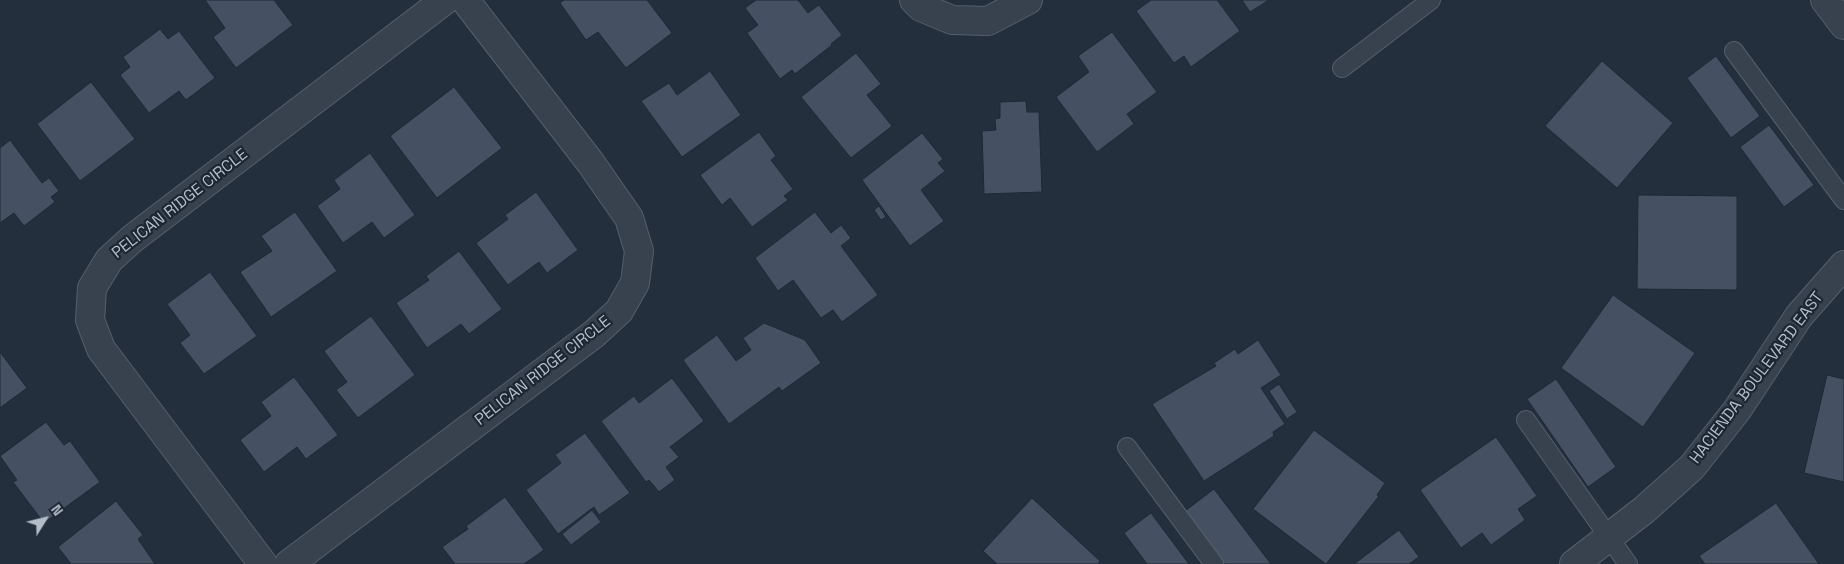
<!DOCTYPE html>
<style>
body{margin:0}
#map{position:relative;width:1844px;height:564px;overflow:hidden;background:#242f3e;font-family:"Space Grotesk",sans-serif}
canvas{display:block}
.north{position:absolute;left:20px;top:494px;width:50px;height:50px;-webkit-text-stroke:4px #1d2633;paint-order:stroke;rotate:54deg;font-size:14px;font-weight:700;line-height:20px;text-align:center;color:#b4bcc9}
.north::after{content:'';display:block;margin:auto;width:18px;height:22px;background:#b4bcc9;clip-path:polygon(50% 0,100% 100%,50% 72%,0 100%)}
</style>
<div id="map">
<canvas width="1844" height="564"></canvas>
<div class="north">N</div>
</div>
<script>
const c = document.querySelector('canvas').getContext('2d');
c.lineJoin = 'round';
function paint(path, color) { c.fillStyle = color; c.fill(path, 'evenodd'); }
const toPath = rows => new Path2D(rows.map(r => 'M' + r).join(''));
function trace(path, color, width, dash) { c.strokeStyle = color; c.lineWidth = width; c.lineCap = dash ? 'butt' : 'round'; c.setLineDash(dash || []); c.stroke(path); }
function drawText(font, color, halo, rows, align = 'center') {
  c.font = font + ' "Space Grotesk",sans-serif'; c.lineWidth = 4.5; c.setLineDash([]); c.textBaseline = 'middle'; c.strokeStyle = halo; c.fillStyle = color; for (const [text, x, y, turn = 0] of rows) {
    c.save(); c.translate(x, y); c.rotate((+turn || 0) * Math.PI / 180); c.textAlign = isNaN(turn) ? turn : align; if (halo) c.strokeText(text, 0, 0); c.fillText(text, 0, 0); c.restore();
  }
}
const building = toPath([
 [205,0,274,0,293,25,236,68,213,37,225,28,205,0],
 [564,0,647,0,672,33,626,68,598,32,586,40,560,3,564,0],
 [756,0,798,0,808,13,819,5,842,35,831,44,832,45,795,74,792,70,780,79,747,33,758,25,745,8,756,0],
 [1151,0,1217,0,1240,31,1191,67,1184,56,1174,63,1136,11,1151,0],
 [1242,0,1269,0,1250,12,1242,0],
 [160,29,168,39,179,31,215,78,186,100,179,91,149,113,120,75,130,67,123,57,160,29],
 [1112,32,1157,92,1127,114,1134,124,1097,152,1056,97,1089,72,1078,56,1112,32],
 [856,53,881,84,867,95,892,126,851,158,801,97,856,53],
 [1716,56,1760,116,1731,138,1687,78,1716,56],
 [1602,61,1673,123,1617,188,1545,126,1602,61],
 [710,71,741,115,682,157,641,101,669,83,677,95,710,71],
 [91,82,135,139,80,181,37,124,91,82],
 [454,87,502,148,437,198,390,136,454,87],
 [1026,101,1027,112,1039,112,1042,192,984,194,982,131,996,130,995,119,1000,118,1000,102,1026,101],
 [1769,125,1814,185,1784,207,1740,147,1769,125],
 [759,132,776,156,771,160,793,189,784,196,788,200,752,227,730,198,722,205,700,175,759,132],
 [922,133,943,159,938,163,945,171,921,190,944,221,910,246,862,180,922,133],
 [10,140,42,183,49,178,59,191,51,197,55,202,24,226,14,213,0,223,0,148,10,140],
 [370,153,415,215,384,238,372,222,343,243,317,206,340,189,334,180,370,153],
 [536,192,578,250,547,273,539,262,508,285,476,243,508,219,505,215,536,192],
 [1638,195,1737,196,1737,290,1637,289,1638,195],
 [879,206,886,217,881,220,874,210,879,206],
 [295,212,337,271,271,317,240,272,272,251,261,236,295,212],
 [815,212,831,233,841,225,851,238,841,246,878,295,842,322,833,310,821,318,793,280,778,291,755,258,815,212],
 [459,251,502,309,469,334,461,324,427,348,396,303,429,280,426,276,459,251],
 [210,272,257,336,204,374,180,343,190,335,167,304,210,272],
 [1613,295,1695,353,1643,427,1561,368,1613,295],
 [371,316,415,375,358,418,336,390,347,382,324,351,371,316],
 [764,323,805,340,821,363,782,391,779,387,729,424,683,360,717,335,736,361,751,350,743,338,764,323],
 [1258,340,1281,375,1261,388,1285,424,1273,432,1274,436,1204,481,1152,404,1216,366,1214,363,1235,349,1238,354,1258,340],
 [0,352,27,388,0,408,0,352],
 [1827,375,1844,379,1844,482,1804,473,1827,375],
 [294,377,338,435,306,459,297,447,264,472,240,440,271,416,261,402,294,377],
 [672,378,704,421,670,447,679,457,666,467,675,480,659,492,649,480,646,482,601,421,634,396,639,403,672,378],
 [1556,379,1616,467,1588,487,1527,399,1556,379],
 [1279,384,1297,412,1287,419,1269,391,1279,384],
 [46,422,64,445,70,441,100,482,44,523,13,482,17,480,0,456,46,422],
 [1314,430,1385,483,1377,495,1379,496,1326,564,1253,509,1314,430],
 [585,433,630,493,599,515,594,507,558,534,526,490,561,463,555,455,585,433],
 [1496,437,1537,496,1518,509,1525,520,1491,545,1482,533,1461,548,1420,490,1496,437],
 [1214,489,1271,564,1224,564,1185,511,1214,489],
 [505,497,544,550,524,564,455,564,442,547,468,529,466,526,505,497],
 [1032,498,1100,561,1098,564,997,564,983,551,1032,498],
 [116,501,143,535,138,539,155,564,71,564,58,547,116,501],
 [1776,503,1819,564,1705,564,1699,556,1776,503],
 [592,510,601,522,571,545,562,534,592,510],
 [1151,513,1189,564,1147,564,1124,533,1151,513],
 [1399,530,1419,557,1409,564,1354,564,1399,530]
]);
const lane = toPath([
 [1734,51,1844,200],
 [1342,68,1431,0],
 [1526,420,1628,564],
 [1127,447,1214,564]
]);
const street = toPath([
 [914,0,921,7,952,20,988,21,1028,0],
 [1825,0,1844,25],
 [263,564,101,349,90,320,92,288,109,260,132,239,445,0],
 [289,564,594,334,619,311,635,283,639,251,629,218,590,162,465,0],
 [1574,564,1644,510,1692,467,1737,410,1799,316,1844,265]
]);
const streetNames = [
 ["PELICAN RIDGE CIRCLE",180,204,-38],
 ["PELICAN RIDGE CIRCLE",543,371,-38],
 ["HACIENDA BOULEVARD EAST",1757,378,-53]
];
paint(building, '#455162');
trace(building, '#1f2835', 1);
trace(lane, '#565f6c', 20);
trace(street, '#565f6c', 30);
trace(lane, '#38414e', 18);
trace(street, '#38414e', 28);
drawText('16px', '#b4bcc9', '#1d2633', streetNames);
</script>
